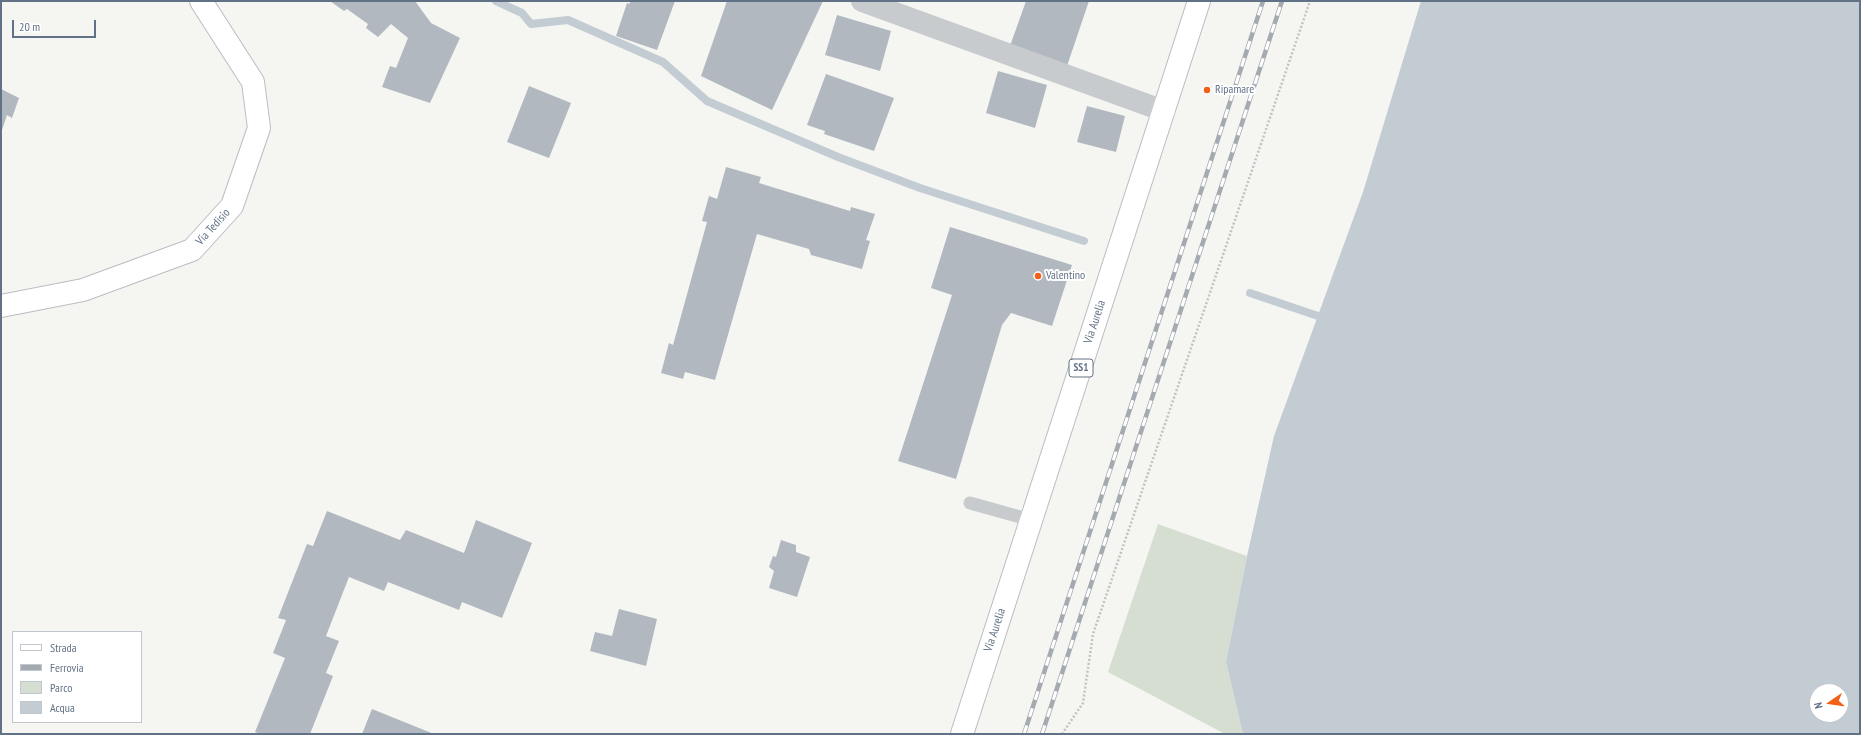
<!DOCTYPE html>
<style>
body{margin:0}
#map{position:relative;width:1861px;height:735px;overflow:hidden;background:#f5f6f2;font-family:"PT Sans Narrow",sans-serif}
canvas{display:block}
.frame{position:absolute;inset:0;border:2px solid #627286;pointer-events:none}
.legend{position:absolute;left:12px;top:631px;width:130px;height:92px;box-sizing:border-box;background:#fff;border:1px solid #c0c7cf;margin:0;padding:5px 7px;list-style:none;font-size:12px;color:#627286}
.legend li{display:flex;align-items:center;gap:8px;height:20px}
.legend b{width:20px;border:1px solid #c0c7cf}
.north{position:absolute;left:1809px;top:683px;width:40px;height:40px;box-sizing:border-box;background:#fff;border:1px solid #c0c7cf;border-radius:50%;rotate:257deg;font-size:11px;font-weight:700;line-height:16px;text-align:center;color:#627286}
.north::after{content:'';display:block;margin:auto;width:14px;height:18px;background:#f25f16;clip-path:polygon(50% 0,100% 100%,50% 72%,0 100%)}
.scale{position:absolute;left:12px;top:20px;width:84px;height:18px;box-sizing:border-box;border:2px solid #627286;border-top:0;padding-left:5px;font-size:12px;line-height:14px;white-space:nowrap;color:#627286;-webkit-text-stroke:3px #fff;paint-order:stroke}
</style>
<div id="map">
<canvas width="1861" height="735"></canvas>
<div class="frame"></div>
<ul class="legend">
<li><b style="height:5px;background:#fff"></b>Strada</li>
<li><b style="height:5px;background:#a5aab1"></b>Ferrovia</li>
<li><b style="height:11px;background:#d6ded2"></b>Parco</li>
<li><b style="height:11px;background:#c3ccd2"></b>Acqua</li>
</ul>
<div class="north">N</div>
<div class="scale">20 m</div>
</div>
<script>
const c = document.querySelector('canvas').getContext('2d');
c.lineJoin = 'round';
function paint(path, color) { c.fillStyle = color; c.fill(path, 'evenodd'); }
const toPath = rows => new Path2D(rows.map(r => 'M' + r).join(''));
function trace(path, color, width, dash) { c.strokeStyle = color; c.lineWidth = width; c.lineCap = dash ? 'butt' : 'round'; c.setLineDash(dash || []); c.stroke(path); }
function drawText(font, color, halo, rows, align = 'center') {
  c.font = font + ' "PT Sans Narrow",sans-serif'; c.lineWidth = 4; c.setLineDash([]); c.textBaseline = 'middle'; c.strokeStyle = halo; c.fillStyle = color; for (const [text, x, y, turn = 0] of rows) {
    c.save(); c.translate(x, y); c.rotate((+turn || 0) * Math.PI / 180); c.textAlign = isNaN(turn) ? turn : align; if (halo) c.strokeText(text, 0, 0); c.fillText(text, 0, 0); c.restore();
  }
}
const green = toPath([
 [1158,524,1247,556,1226,662,1243,734,1225,734,1108,672]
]);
const water = toPath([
 [1421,1,1860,1,1860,734,1243,734,1226,662,1247,556,1274,436,1363,192],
 [1817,691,1841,691,1841,715,1817,715]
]);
const stream = toPath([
 [496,1,522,13,531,24,568,20,663,62,707,101,838,157,920,188,1084,241],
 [1250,293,1318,316]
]);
const building = toPath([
 [330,1,415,1,431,23,460,38,430,103,382,87,390,66,396,68,408,38,391,24,378,37,366,28,368,24,347,9,344,11],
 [631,1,675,1,657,50,616,36,627,3,629,4],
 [727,1,823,1,772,110,701,76],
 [1026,1,1089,1,1067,66,1010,46],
 [837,15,891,31,880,71,825,55],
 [998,71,1047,85,1035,128,986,113],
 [826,74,894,98,874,151,824,134,825,131,807,125],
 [529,86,571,103,549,158,507,142],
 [1,89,19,98,12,118,7,115,1,133],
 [1087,106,1125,116,1116,152,1077,142],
 [726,167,761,177,759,183,850,211,851,207,875,214,866,240,870,241,862,269,811,255,809,249,757,234,715,380,685,372,683,379,661,373,669,343,673,345,707,222,702,221,709,196,717,199],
 [950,227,1072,265,1052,326,1011,313,1002,325,956,479,898,461,952,295,931,288],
 [327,511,400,540,406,530,464,553,476,520,532,543,502,618,462,602,459,610,388,582,384,591,349,577,326,636,339,641,326,673,333,676,310,734,261,734,255,732,285,658,273,653,286,620,278,618,307,544,313,546],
 [781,540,796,545,796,552,810,557,797,597,769,588,774,571,769,567,773,556,776,557],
 [619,609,657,619,646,666,590,651,595,632,612,636],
 [372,709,434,734,362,734]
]);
const path = toPath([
 [1062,734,1083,703,1093,634,1310,1]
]);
const lane = toPath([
 [970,503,1031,520]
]);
const street = toPath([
 [862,1,1164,111]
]);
const secondary = toPath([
 [1,306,83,290,192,250,232,206,259,128,253,82,201,1]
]);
const primary = toPath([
 [962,734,1199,1]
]);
const rail = toPath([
 [1024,734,1263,1],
 [1042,734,1282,1]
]);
const markers = [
 [1207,90,4,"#f25f16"],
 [1038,276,4,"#f25f16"]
];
const shields = [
 [1081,368,24]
];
const shieldNames = [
 ["SS1",1081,368]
];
const poiNames = [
 ["Ripamare",1215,90],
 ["Valentino",1046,276]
];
const streetNames = [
 ["Via Tedisio",213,227,-48],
 ["Via Aurelia",1095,322,-72],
 ["Via Aurelia",995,630,-72]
];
paint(green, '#d6ded2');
paint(water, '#c3ccd2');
trace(stream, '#c3ccd2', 8);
paint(building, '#b2b8bf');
trace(secondary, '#b9bdc3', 24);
trace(primary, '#babdc1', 24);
trace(path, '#c0c2c4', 2.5, [2, 2]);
trace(lane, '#c8cbce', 13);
trace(street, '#c8cbce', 22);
trace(secondary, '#fff', 22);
trace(primary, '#fff', 22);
trace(rail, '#a5aab1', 4.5);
trace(rail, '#fff', 3, [9]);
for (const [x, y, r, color] of markers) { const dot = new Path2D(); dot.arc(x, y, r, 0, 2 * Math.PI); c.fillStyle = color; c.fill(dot); trace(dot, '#fff', 1.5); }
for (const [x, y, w] of shields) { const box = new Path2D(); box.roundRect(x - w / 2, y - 9, w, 18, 3); c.fillStyle = '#fff'; c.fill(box); trace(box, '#627286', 1); }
drawText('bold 11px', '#627286', null, shieldNames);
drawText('12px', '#627286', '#fff', poiNames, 'left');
drawText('12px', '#627286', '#fff', streetNames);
</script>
